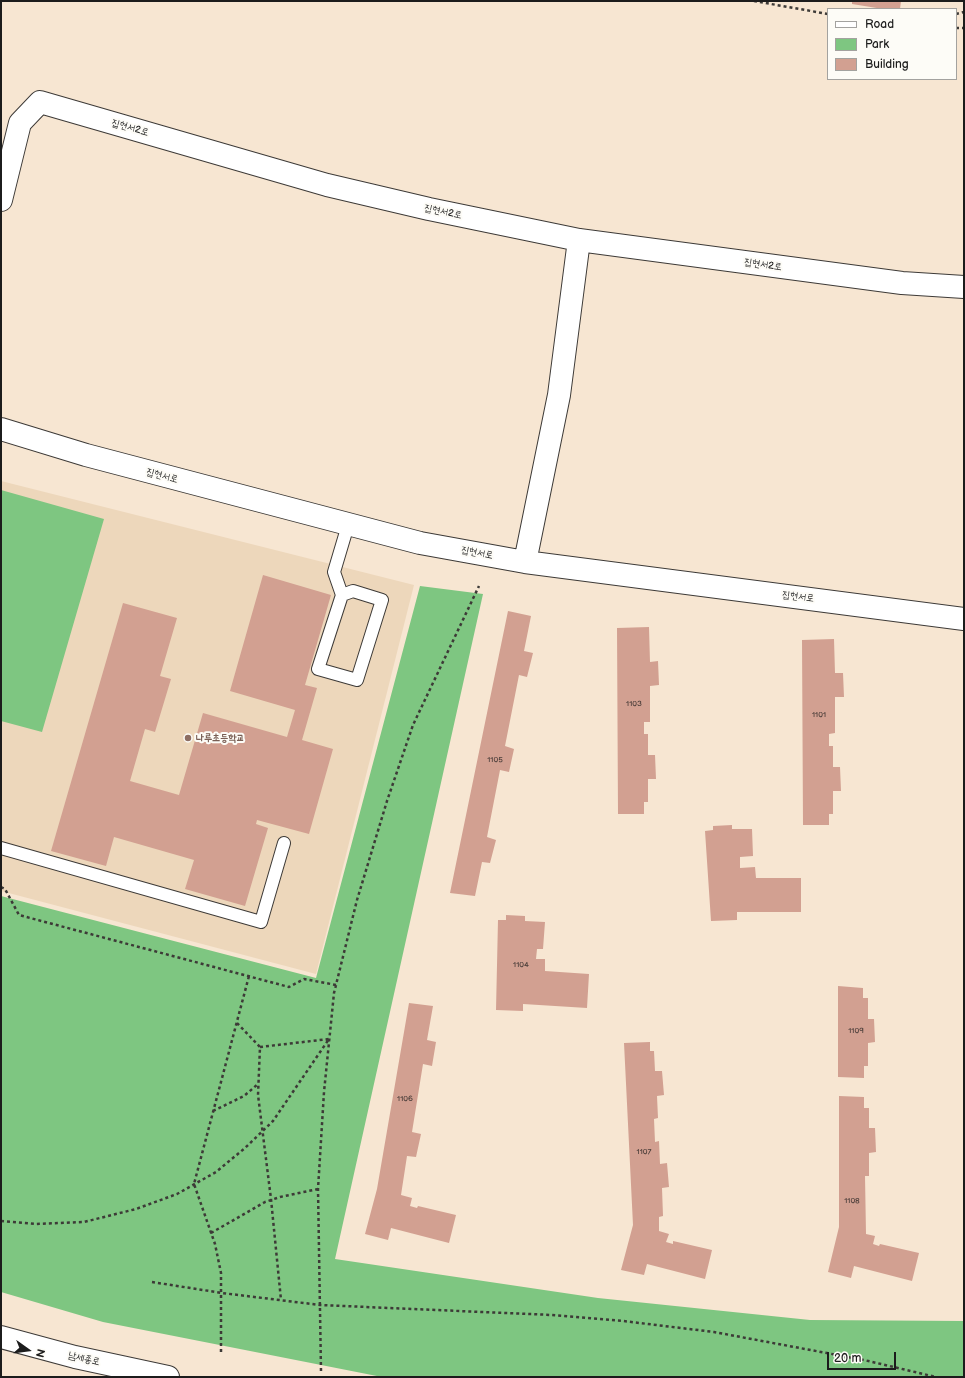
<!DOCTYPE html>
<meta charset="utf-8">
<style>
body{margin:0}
#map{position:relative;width:965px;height:1378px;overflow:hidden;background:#f7e6d2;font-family:"Balsamiq Sans",sans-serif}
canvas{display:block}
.frame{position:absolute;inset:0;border:2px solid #1c1c1c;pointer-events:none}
.legend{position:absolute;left:827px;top:8px;width:130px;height:72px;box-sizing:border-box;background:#fdfcf7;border:1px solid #a3a29f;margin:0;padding:5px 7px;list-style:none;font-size:12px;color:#1c1c1c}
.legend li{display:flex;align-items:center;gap:8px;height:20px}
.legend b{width:20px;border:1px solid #a3a29f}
.north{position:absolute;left:8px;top:1330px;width:40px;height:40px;-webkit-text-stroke:3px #fdfcf7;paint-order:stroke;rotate:104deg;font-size:11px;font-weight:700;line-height:16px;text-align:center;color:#1c1c1c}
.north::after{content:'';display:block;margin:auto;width:14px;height:18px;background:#1c1c1c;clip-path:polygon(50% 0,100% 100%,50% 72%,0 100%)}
.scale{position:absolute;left:827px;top:1352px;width:69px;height:18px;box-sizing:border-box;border:2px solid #1c1c1c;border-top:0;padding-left:5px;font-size:12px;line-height:14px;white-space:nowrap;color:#1c1c1c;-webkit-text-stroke:3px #fdfcf7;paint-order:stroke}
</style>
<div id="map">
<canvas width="965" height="1378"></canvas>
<div class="frame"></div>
<ul class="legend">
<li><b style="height:5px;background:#fff"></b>Road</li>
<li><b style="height:11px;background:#7ec681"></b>Park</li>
<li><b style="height:11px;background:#d2a091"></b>Building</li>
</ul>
<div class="north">N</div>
<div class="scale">20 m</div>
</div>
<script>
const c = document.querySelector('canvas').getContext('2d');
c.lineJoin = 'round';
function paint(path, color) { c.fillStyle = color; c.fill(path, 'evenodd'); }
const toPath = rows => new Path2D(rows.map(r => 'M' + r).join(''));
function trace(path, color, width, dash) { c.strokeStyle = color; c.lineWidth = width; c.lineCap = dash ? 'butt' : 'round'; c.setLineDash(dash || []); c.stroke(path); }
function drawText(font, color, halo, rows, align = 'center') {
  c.font = font + ' "Balsamiq Sans","Poor Story",sans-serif'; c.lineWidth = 4; c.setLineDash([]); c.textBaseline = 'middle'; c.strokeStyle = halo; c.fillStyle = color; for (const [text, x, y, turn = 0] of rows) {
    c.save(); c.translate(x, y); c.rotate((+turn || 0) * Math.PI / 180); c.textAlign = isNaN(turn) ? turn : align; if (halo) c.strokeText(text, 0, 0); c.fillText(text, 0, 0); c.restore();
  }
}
const built = toPath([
 [1,481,414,585,316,974,1,891]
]);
const green = toPath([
 [1,490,104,519,42,732,1,721],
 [420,586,483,594,335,1259,598,1298,810,1320,964,1321,964,1377,382,1377,103,1322,1,1292,1,896,316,978]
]);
const building = toPath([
 [852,1,901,1,900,9,883,9,852,4],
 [263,575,331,595,305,685,317,688,302,740,333,749,309,834,257,820,256,824,268,828,245,906,185,889,194,860,114,837,106,866,51,851,123,603,177,618,160,676,171,679,155,732,145,729,130,781,179,795,203,713,287,737,295,710,230,691],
 [508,611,531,616,524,651,533,653,527,677,519,675,505,746,514,749,509,772,500,770,487,837,496,840,490,863,482,862,475,896,450,893],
 [649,627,650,662,658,661,659,685,650,686,650,722,644,722,644,734,648,734,648,755,655,755,656,779,648,779,648,802,644,802,644,814,618,814,617,628],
 [834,639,835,673,843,673,844,697,835,697,835,733,829,734,829,746,833,746,833,767,840,767,841,791,833,791,833,814,829,814,829,825,803,825,802,640],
 [732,825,732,829,752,829,753,856,740,857,740,868,755,867,756,878,801,878,801,912,737,912,737,920,711,921,705,831,713,830,713,826],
 [506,915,525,916,525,921,545,922,543,949,537,949,536,959,545,959,545,971,589,974,587,1008,523,1004,523,1011,496,1010,498,920,506,920],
 [838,986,863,988,863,998,868,998,868,1019,874,1019,875,1042,868,1043,868,1066,864,1066,864,1078,838,1077],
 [409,1003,433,1006,427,1040,436,1042,432,1066,423,1064,412,1132,421,1134,416,1157,407,1156,401,1195,412,1198,410,1206,417,1208,418,1206,456,1215,449,1243,391,1228,388,1240,365,1234,377,1189],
 [650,1042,650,1051,654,1051,655,1071,662,1071,664,1095,657,1096,658,1118,654,1119,655,1142,659,1141,660,1164,667,1163,669,1187,662,1188,663,1216,659,1217,659,1231,669,1234,666,1242,673,1244,673,1241,712,1250,705,1279,647,1264,644,1275,621,1270,633,1225,624,1043],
 [839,1096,864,1097,864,1108,869,1108,869,1128,875,1128,876,1152,869,1153,869,1176,865,1176,866,1234,875,1236,873,1244,879,1246,880,1244,919,1253,912,1281,854,1266,851,1278,828,1272,839,1227]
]);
const path = toPath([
 [754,1,828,14],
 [956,14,964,12],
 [956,28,964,28],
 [1,887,5,889,19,915,289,987,304,979,336,985],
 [237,1023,260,1047,258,1095,271,1199,281,1300],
 [260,1047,329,1039],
 [213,1111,244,1096,258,1084],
 [1,1221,36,1224,84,1222,136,1209,177,1194,216,1172,245,1148,273,1121,329,1039],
 [211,1233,265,1202,280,1197,318,1189],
 [152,1282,222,1293,320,1305,552,1315,623,1321,714,1332,864,1360,936,1377],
 [221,1352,221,1273,215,1244,194,1184,249,976],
 [321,1371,318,1189,324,1092,334,993,357,900,387,801,413,725,479,586]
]);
const lane = toPath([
 [342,595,353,591,382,600,357,680,318,669,342,595,334,572,348,525],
 [1,848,261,922,284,843]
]);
const street = toPath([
 [1,200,20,123,40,102,327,185,429,209,579,240,902,283,964,287],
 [1,429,86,455,420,543,525,562,964,619],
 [525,562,559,395,579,240]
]);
const secondary = toPath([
 [1,1337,75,1357,168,1377]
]);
const markers = [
 [188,738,4,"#8d6e63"]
];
const numberNames = [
 ["1103",634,704],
 ["1101",819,715],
 ["1105",495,760],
 ["1104",521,965],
 ["1109",856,1031],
 ["1106",405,1099],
 ["1107",644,1152],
 ["1108",852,1201]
];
const streetNames = [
 ["집현서2로",130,128,16],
 ["집현서2로",443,212,12],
 ["집현서2로",763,265,8],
 ["집현서로",162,476,15],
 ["집현서로",477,553,11],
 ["집현서로",798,597,7],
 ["남세종로",84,1359,13]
];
const educationNames = [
 ["나루초등학교",196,738]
];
paint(built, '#edd7bb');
paint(green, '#7ec681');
paint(building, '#d2a091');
trace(lane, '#3d3a37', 14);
trace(street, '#3d3a37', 24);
trace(secondary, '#3d3a37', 24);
trace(path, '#3d3a37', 2.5, [3, 3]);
trace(lane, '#fff', 12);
trace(street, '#fff', 22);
trace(secondary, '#fff', 22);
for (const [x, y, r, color] of markers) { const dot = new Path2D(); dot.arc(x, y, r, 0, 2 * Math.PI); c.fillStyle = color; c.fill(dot); trace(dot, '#fdfcf7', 1.5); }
drawText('8px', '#4a3d39', null, numberNames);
drawText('10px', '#1c1c1c', '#fdfcf7', streetNames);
drawText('bold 10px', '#785e54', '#fdfcf7', educationNames, 'left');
</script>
